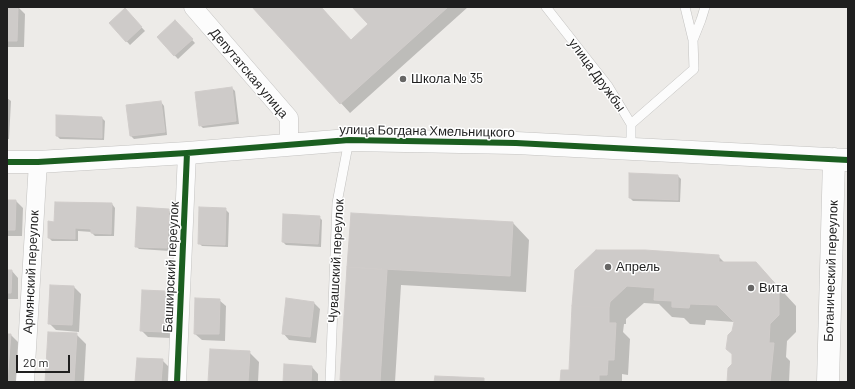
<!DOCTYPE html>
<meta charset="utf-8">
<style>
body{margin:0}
#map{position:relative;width:855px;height:389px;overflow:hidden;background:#edebe8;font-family:Barlow,sans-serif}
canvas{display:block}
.frame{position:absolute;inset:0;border:8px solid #1f1f1f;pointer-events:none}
.scale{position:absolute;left:16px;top:355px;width:54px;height:18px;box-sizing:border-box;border:2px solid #1f1f1f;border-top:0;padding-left:5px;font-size:12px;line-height:14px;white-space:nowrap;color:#1f1f1f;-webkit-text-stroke:3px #fff;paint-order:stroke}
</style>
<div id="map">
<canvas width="855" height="389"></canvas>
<div class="frame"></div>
<div class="scale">20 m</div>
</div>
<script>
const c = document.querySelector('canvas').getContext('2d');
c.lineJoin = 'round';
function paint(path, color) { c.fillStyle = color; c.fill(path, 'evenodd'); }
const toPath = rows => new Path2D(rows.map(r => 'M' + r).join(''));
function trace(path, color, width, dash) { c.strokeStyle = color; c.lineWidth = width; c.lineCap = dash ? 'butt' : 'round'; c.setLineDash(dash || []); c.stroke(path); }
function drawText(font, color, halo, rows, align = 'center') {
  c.font = font + ' Barlow,sans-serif'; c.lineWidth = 3; c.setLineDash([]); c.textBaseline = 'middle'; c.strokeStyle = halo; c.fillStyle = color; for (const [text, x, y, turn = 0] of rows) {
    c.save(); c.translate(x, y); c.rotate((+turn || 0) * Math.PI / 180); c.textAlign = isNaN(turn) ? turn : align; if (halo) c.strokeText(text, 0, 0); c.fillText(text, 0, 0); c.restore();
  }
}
const shadow = toPath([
 [7,7,18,7,25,14,24,47,7,47],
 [253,7,321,7,351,41,369,25,353,7,468,7,350,113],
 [128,13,145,31,130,45,110,23],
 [175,22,195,43,178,59,158,38],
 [232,88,235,91,239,124,203,128,200,125],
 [7,98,11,101,9,139,7,139],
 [161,102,164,106,167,135,134,139,131,136],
 [102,118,105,121,104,140,60,139,57,136],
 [678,176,681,179,680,202,633,201,630,198],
 [7,201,16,201,23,208,22,236,7,236],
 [112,204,115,208,114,236,95,236,92,233,92,232,78,231,78,241,52,241,49,238,55,223],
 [225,209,229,213,228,247,202,246,199,243],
 [169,210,172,213,170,251,139,249,136,246],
 [351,214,513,223,529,240,526,292,401,285,395,382,344,382,341,380],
 [319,217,322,220,321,247,286,245,283,242],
 [718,256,725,263,756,263,773,281,796,306,796,332,787,341,786,357,790,361,789,382,729,382,733,365,733,332,735,322,706,320,705,325,690,324,684,318,672,317,659,304,644,303,626,319,626,324,624,324,623,332,630,339,628,375,622,374,622,382,561,382,570,371,576,271],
 [7,271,12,271,18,278,18,299,7,299],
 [51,286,74,287,81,294,79,332,56,330,49,323],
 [165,292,172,298,170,338,148,337,141,330],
 [219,300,226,306,225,341,202,340,195,334],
 [314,303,320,309,316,343,289,340,283,333],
 [76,334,86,344,84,382,46,382],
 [7,335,11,335,21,345,18,382,7,382],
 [249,352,259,362,258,382,209,382],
 [162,360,172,370,171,382,136,382],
 [312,367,318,374,318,382,284,382]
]);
const building = toPath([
 [7,7,18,7,17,41,7,41,7,7],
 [252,7,321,7,351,40,368,24,352,7,448,7,340,104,252,7],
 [125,8,142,27,126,42,109,23,125,8],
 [175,20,193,39,174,56,157,37,175,20],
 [232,87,236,121,199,126,195,92,232,87],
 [161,101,165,132,130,136,126,105,161,101],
 [56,115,102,117,102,138,56,136,56,115],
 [629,173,678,175,678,200,629,198,629,173],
 [7,200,16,200,15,230,7,230,7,200],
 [55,202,112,203,111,234,91,233,91,229,75,228,75,239,48,238,48,221,54,222,55,202],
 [137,207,169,209,167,248,135,247,137,207],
 [199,207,226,208,225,245,198,244,199,207],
 [351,213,513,222,510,276,347,267,351,213],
 [283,214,320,216,318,244,282,242,283,214],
 [596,250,645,250,719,255,719,262,756,262,779,288,779,315,770,324,769,343,774,343,770,382,727,382,728,368,732,364,732,354,726,349,728,335,732,331,734,322,717,305,690,304,689,308,672,307,672,301,654,300,655,288,627,286,610,302,609,308,572,306,575,270,596,250],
 [347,267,387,270,380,382,340,380,347,267],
 [7,270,12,270,11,293,7,293,7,270],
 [50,285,74,286,72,325,48,324,50,285],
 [142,290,165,291,163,332,140,331,142,290],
 [195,298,220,299,219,334,194,334,195,298],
 [286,298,314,302,310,337,282,334,286,298],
 [572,306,609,308,609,323,616,323,614,360,608,360,607,375,599,375,599,382,560,382,561,370,569,370,572,306],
 [48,332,77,333,74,382,45,382,48,332],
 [7,334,11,334,7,382,7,334],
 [210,349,250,351,248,382,208,382,210,349],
 [137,358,163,359,161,382,135,382,137,358],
 [284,364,312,366,311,382,283,382,284,364],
 [435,376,484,378,484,382,434,382,435,376]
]);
const service = toPath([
 [546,7,608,86,631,124,631,149],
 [685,7,693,40],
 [631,124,694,69,693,40,701,20,705,7],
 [330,382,337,203,349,140]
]);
const minor = toPath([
 [193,7,289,118,289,145],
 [25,382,38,162],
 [177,382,187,153]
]);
const tertiary = toPath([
 [7,162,38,162,187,153,349,140,516,143,848,160],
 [828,382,834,159]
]);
const cycleway = toPath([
 [7,162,38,162,187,153,349,140,516,143,848,160],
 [177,382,187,153]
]);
const markers = [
 [403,79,4,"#676665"],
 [608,267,4,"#676665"],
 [751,288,4,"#676665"]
];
const streetNames = [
 ["Депутатская улица",249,73,50],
 ["улица Дружбы",597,75,54],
 ["улица Богдана Хмельницкого",427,131,1],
 ["Чувашский переулок",336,261,-87],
 ["Башкирский переулок",171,267,-87],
 ["Ботанический переулок",831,271,-88],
 ["Армянский переулок",31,272,-87]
];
const poiNames = [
 ["Школа № 35",411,79],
 ["Апрель",616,267],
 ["Вита",759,288]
];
paint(shadow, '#0003');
paint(building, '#cecbc9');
trace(building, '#d0ccca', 1);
trace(service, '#c3c2c0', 10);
trace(minor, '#c3c2c0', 19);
trace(tertiary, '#c3c2c0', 23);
trace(service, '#fcfcfc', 9);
trace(minor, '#fcfcfc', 18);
trace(tertiary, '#fcfcfc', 22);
trace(cycleway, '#1b5e20', 6);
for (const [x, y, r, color] of markers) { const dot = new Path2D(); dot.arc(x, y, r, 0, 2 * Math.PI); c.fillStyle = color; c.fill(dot); trace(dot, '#fff', 1.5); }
drawText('13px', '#1f1f1f', '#fff', streetNames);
drawText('13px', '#1f1f1f', '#fff', poiNames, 'left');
</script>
